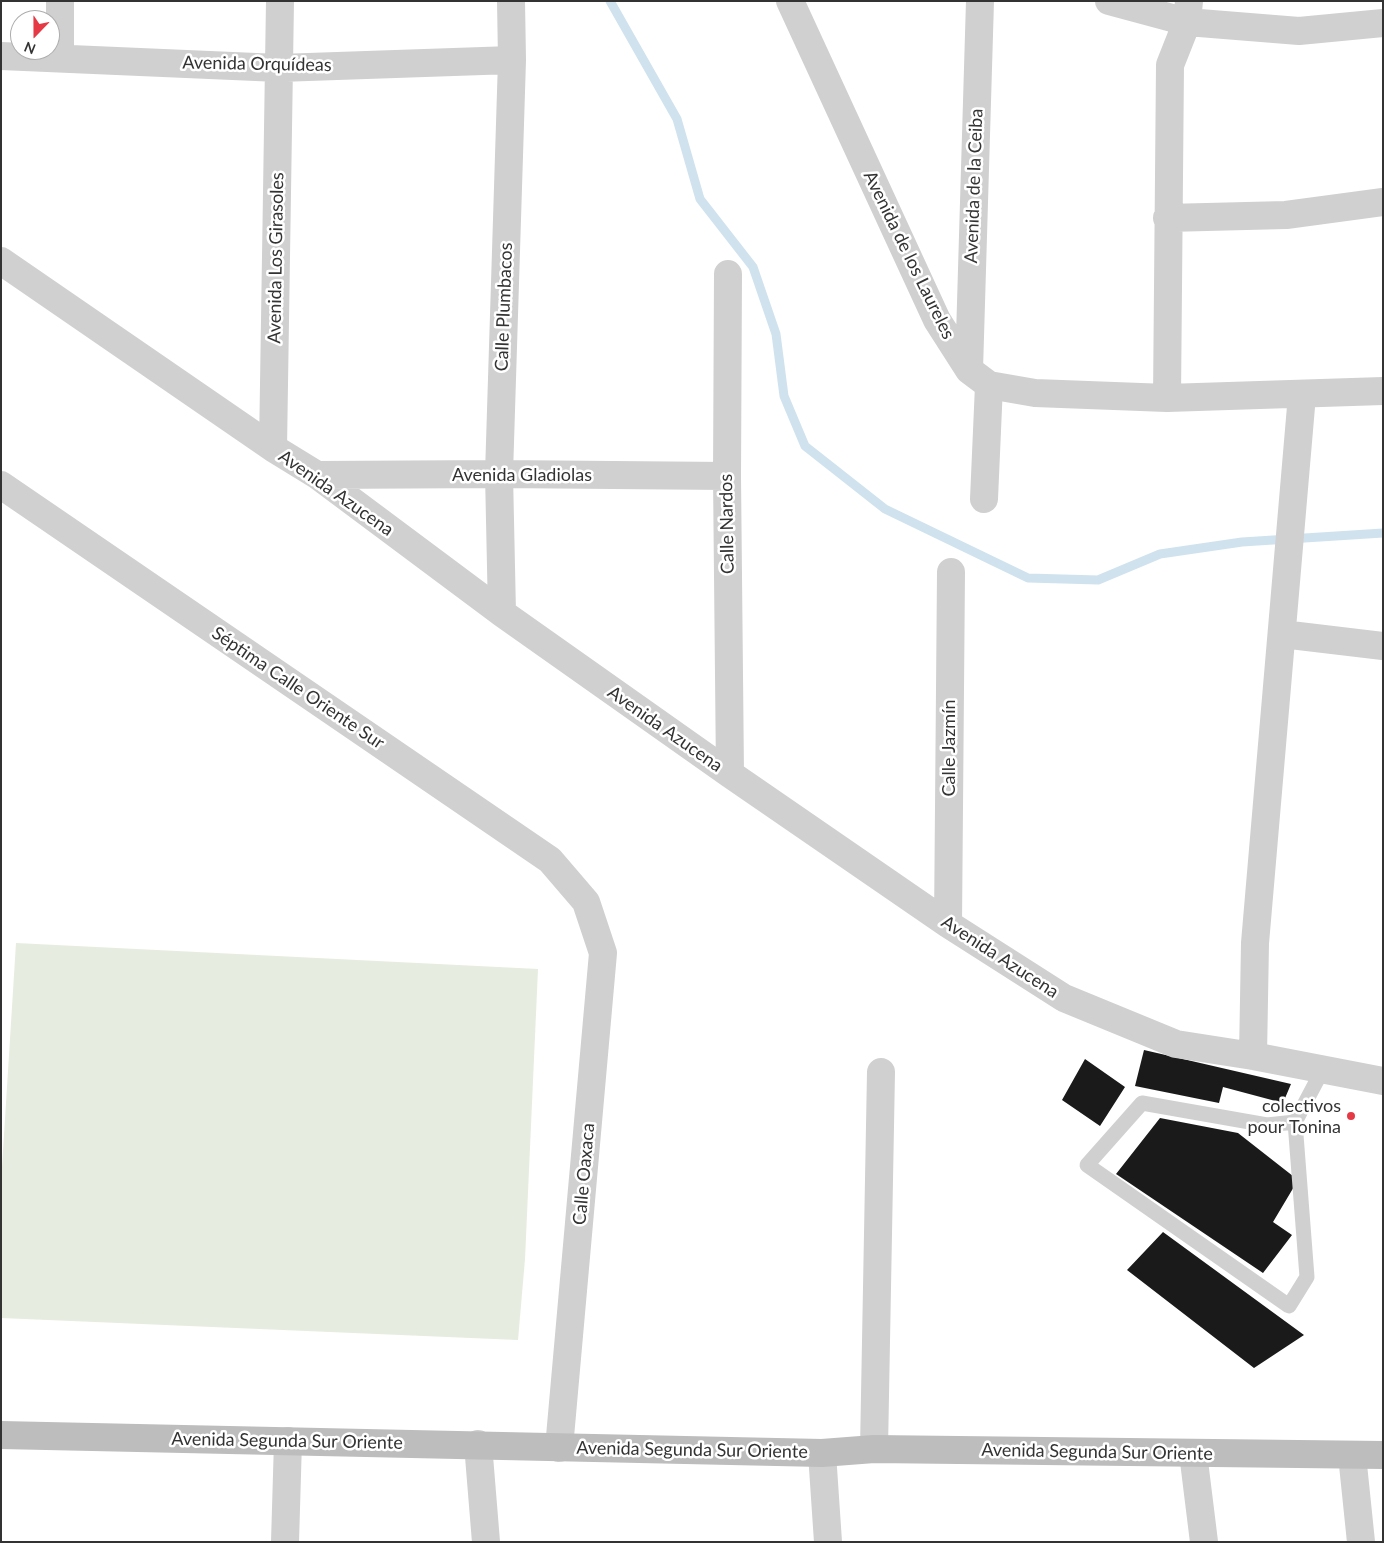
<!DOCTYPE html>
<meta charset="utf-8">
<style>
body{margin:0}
#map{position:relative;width:1384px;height:1543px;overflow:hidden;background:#fff;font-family:Lato,sans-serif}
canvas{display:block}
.frame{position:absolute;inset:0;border:2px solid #333;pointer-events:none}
.north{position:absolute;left:10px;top:10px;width:50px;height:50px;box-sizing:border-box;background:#fff;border:1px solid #adadad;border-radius:50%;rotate:202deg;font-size:14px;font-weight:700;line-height:20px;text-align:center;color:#333}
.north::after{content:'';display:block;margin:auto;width:18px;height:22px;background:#e63946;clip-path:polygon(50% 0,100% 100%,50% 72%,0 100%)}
</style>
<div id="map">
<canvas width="1384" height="1543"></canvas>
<div class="frame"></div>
<div class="north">N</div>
</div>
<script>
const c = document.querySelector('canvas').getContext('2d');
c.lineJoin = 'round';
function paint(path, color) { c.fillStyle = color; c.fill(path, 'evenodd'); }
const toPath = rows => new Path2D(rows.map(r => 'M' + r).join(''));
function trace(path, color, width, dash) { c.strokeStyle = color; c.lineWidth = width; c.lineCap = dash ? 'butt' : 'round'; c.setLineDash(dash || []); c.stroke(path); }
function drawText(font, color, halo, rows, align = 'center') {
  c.font = font + ' Lato,sans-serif'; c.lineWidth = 5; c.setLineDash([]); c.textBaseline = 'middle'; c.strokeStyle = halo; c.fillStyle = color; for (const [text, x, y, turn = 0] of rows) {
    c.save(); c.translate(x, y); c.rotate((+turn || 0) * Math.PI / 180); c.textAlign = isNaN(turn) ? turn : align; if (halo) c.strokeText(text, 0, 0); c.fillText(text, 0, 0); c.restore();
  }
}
const green = toPath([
 [16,943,538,969,525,1259,518,1340,1,1318,1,1183]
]);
const stream = toPath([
 [610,1,677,119,700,199,753,267,776,334,784,396,805,446,885,509,1028,578,1098,580,1160,554,1242,542,1383,533]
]);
const building = toPath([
 [1144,1050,1291,1084,1283,1103,1223,1087,1219,1103,1135,1086],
 [1085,1059,1125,1087,1100,1126,1062,1100],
 [1160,1118,1238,1133,1298,1180,1273,1222,1292,1235,1263,1273,1116,1174],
 [1163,1232,1304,1335,1254,1368,1127,1270]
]);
const lane = toPath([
 [1295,1122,1307,1277,1289,1306,1087,1165,1142,1103,1267,1125,1295,1122,1323,1069]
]);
const street = toPath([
 [790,1,937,320,969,370,989,385,1035,393,1167,398,1383,391],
 [1109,1,1187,22,1299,31,1383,23],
 [1,56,279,68,512,60],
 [60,58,60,1],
 [1167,218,1286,215,1383,202],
 [1,261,273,448,317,475,502,613,730,774,948,924,1064,998,1176,1044,1253,1056,1383,1081],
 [728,274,727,476,730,774],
 [969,370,980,1],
 [1167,398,1170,65,1187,22,1189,1],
 [273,448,280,1],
 [317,475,499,474,727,476],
 [1,485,550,860,586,902,603,953,559,1448],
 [984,499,989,385],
 [502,613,499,474,512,60,511,1],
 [1282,634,1383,646],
 [948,924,951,572],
 [1253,1056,1255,943,1302,395],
 [478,1444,486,1542],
 [874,1449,881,1072],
 [822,1453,828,1542],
 [1193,1453,1204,1542],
 [1352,1455,1361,1542],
 [285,1542,288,1441]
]);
const secondary = toPath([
 [1,1435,822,1453,874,1449,1383,1455]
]);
const markers = [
 [1351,1116,5,"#e63946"]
];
const streetNames = [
 ["Avenida Orquídeas",257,64,1],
 ["Avenida de la Ceiba",974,186,-88],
 ["Avenida de los Laureles",909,255,64],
 ["Avenida Los Girasoles",276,258,-89],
 ["Calle Plumbacos",504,307,-88],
 ["Avenida Gladiolas",522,475],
 ["Avenida Azucena",336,493,35],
 ["Calle Nardos",727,524,-91],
 ["Séptima Calle Oriente Sur",298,688,34],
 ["Avenida Azucena",665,729,35],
 ["Calle Jazmín",949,748,-90],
 ["Avenida Azucena",1000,957,33],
 ["Calle Oaxaca",584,1174,-85],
 ["Avenida Segunda Sur Oriente",287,1441,1],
 ["Avenida Segunda Sur Oriente",692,1450,1],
 ["Avenida Segunda Sur Oriente",1097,1452,1]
];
const poiNames = [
 ["colectivos",1341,1106],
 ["pour Tonina",1341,1127]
];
paint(green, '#e6ecdf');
trace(stream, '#cfe2ee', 9);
paint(building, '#1a1a1a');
trace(lane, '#d0d0d0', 15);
trace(street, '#d0d0d0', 28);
trace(secondary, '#bdbdbd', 28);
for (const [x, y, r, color] of markers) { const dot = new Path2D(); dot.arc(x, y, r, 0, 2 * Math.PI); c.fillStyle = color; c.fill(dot); trace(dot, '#fff', 2); }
drawText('18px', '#333', '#fff', streetNames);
drawText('18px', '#333', '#fff', poiNames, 'right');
</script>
